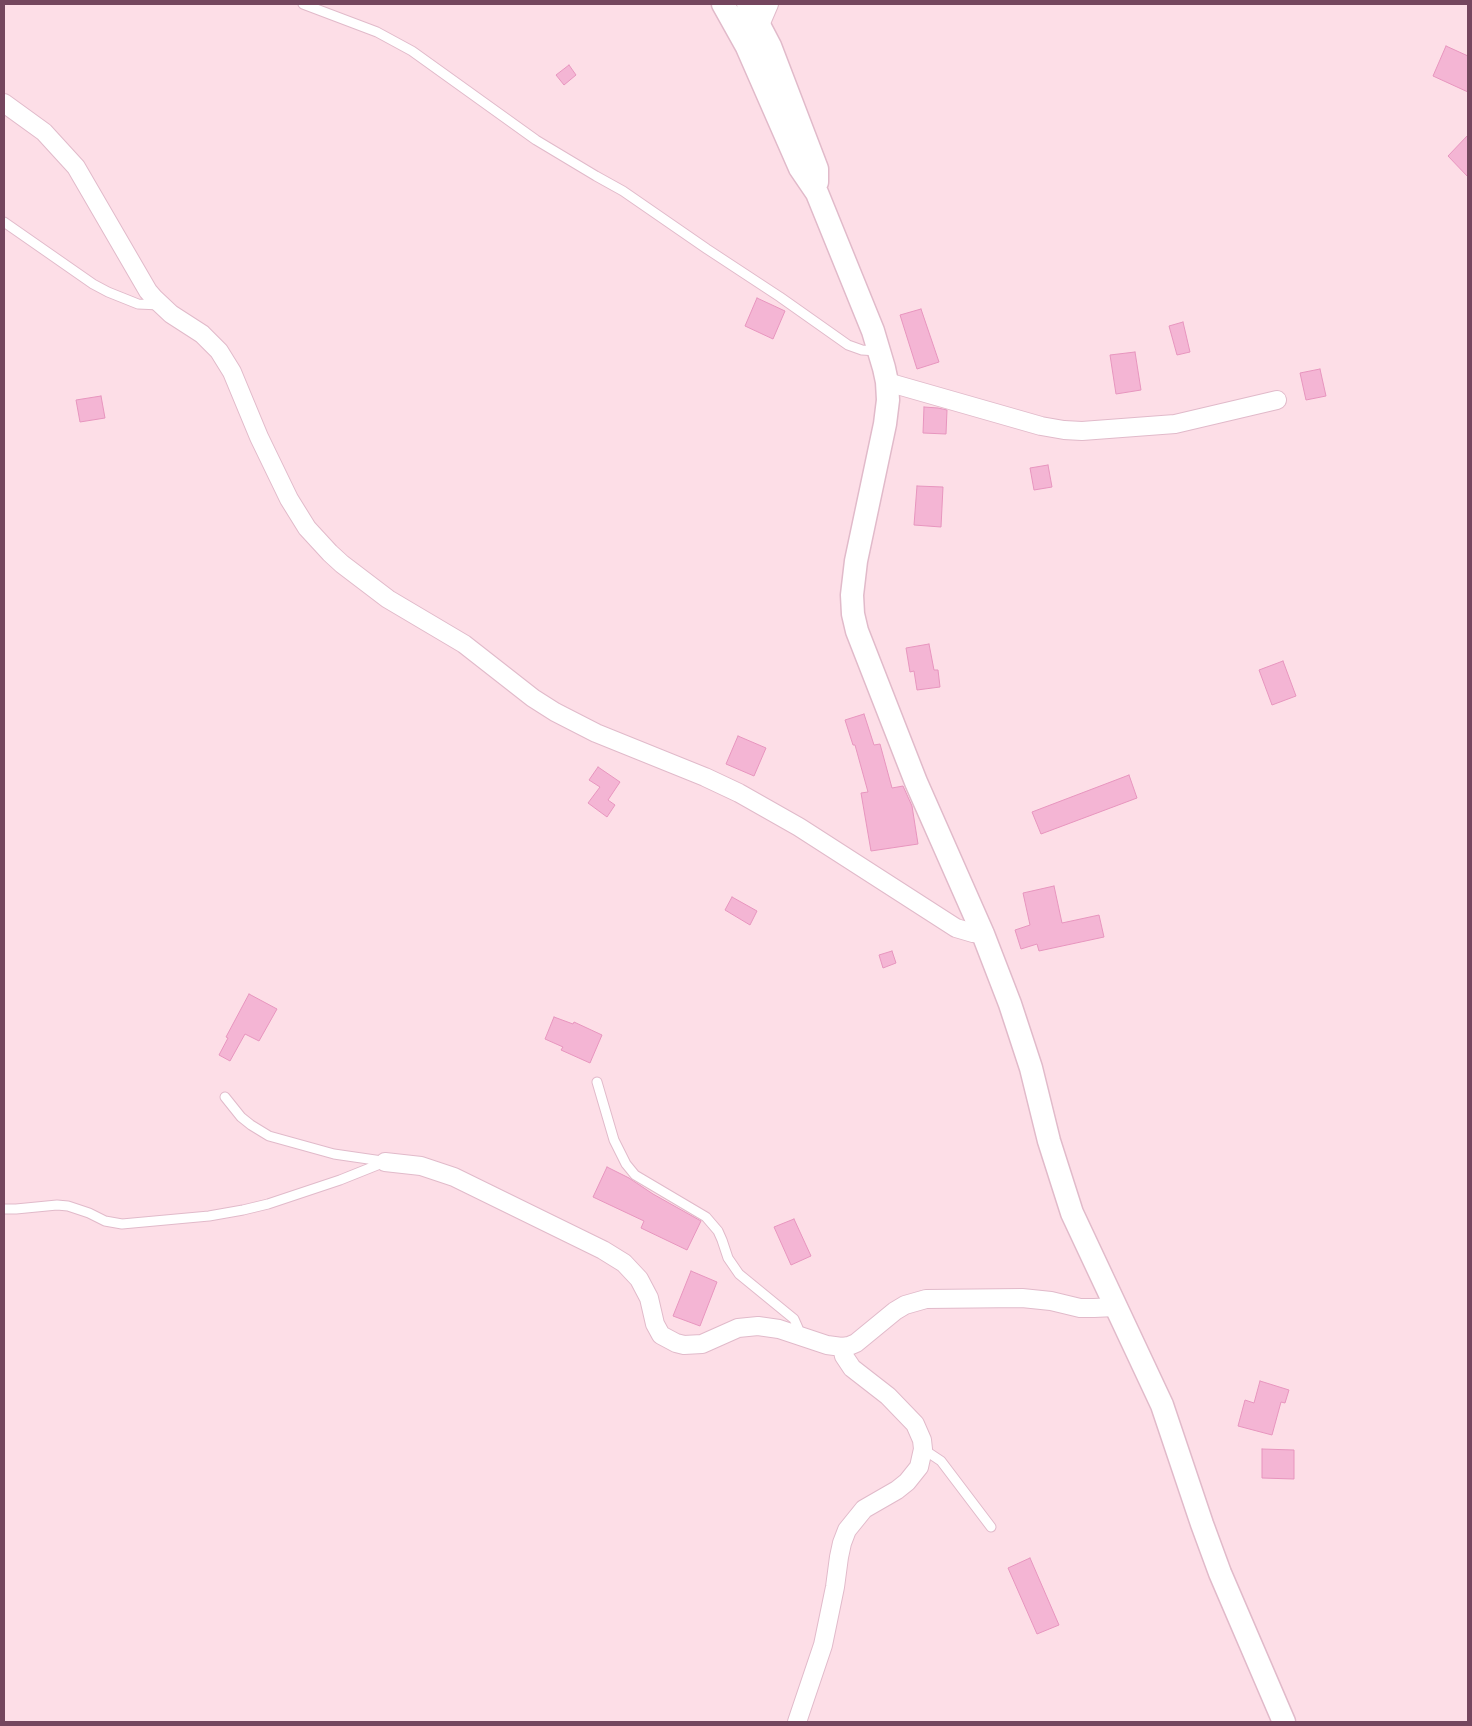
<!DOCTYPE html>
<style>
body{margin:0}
#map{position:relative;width:1472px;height:1726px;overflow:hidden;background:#fddee7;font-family:"DejaVu Sans",sans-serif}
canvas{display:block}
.frame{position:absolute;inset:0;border:5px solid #74465e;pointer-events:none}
</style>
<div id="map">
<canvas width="1472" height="1726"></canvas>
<div class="frame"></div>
</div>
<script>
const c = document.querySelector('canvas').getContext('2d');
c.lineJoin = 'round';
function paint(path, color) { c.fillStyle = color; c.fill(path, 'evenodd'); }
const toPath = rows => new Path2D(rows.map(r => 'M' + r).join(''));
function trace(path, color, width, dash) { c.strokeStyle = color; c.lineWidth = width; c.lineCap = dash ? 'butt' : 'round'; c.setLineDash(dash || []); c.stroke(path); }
const building = toPath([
 [1446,46,1468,56,1468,92,1433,76,1446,46],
 [569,65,576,75,564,85,556,75,569,65],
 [1468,135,1468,177,1448,156,1468,135],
 [757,298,785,311,773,339,745,326,757,298],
 [921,309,939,362,917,369,900,315,921,309],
 [1183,322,1190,352,1177,355,1169,326,1183,322],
 [1135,352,1141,390,1116,394,1110,355,1135,352],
 [1320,369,1326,396,1306,400,1300,373,1320,369],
 [101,396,105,418,80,422,76,400,101,396],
 [924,407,938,408,947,410,946,434,923,433,924,407],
 [1048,465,1052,487,1034,490,1030,468,1048,465],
 [917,486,943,487,941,527,914,525,917,486],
 [929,644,934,670,938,670,940,687,917,690,914,671,910,672,906,648,929,644],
 [1283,661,1296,696,1272,705,1259,670,1283,661],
 [864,714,874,745,880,744,892,788,903,786,912,806,918,844,871,851,861,793,868,792,855,745,853,745,845,720,864,714],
 [738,736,766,748,754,776,726,764,738,736],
 [598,767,620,782,608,800,615,805,607,817,588,803,600,787,589,780,598,767],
 [1129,775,1137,798,1041,834,1032,812,1129,775],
 [1054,886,1062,923,1099,915,1104,937,1039,951,1037,944,1021,949,1015,930,1030,925,1023,893,1054,886],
 [732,897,757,911,750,925,725,910,732,897],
 [892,951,896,963,883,968,879,955,892,951],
 [249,994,277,1009,259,1041,245,1034,230,1061,219,1055,228,1038,226,1037,249,994],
 [554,1017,573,1024,574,1022,602,1035,590,1063,561,1050,563,1047,545,1039,554,1017],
 [607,1167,629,1178,653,1194,701,1221,687,1250,641,1228,644,1221,593,1197,607,1167],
 [794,1219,811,1256,791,1265,774,1227,794,1219],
 [691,1271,717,1282,700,1326,673,1316,691,1271],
 [1260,1381,1289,1390,1285,1403,1281,1402,1272,1435,1238,1426,1245,1400,1254,1403,1260,1381],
 [1262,1449,1294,1450,1294,1479,1262,1478,1262,1449],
 [1030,1558,1059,1625,1037,1634,1008,1568,1030,1558]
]);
const service = toPath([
 [303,4,377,32,412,51,536,140,596,176,623,191,707,249,780,297,848,345,862,350,877,351],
 [4,222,93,284,108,292,138,304,160,305],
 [597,1082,614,1140,626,1164,635,1175,706,1217,718,1231,722,1240,728,1258,739,1274,794,1319,798,1328,797,1335],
 [225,1097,241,1117,251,1125,269,1136,334,1154,382,1161],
 [4,1209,16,1209,57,1205,68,1206,89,1213,105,1221,122,1224,209,1216,243,1210,268,1204,340,1180,385,1162],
 [923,1449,941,1461,991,1527]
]);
const minor = toPath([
 [760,25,769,4],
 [4,103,44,132,76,167,148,291,154,298,171,314,202,334,219,351,232,372,259,437,289,499,307,528,330,553,342,564,388,599,464,644,533,698,555,712,596,733,705,777,739,793,799,827,956,928,973,933,983,934],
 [887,382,1041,426,1064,430,1082,431,1175,424,1277,400],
 [385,1162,421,1166,454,1177,603,1250,624,1263,639,1279,649,1298,655,1324,661,1335,676,1343,684,1345,702,1344,738,1328,758,1326,779,1329,827,1345,842,1347,849,1346,856,1343,895,1311,905,1305,926,1299,1022,1298,1051,1301,1080,1308,1094,1308,1115,1307],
 [797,1722,823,1645,835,1587,839,1557,842,1543,847,1530,864,1509,897,1490,907,1482,919,1467,923,1449,922,1440,915,1424,888,1396,852,1368,844,1356,842,1347]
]);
const tertiary = toPath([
 [723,4,747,47,800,168,817,193,873,331,884,368,887,382,888,400,885,424,856,561,852,595,853,614,857,631,916,782,983,934,1010,1004,1031,1068,1049,1141,1072,1213,1162,1405,1202,1524,1220,1573,1284,1722],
 [748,4,770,46,817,169,817,182]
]);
paint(building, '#f4b5d4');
trace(building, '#e795be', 1);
trace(service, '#e1baca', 11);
trace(minor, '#e1baca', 20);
trace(tertiary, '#e1baca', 25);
trace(service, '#fff', 9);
trace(minor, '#fff', 18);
trace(tertiary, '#fff', 22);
</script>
